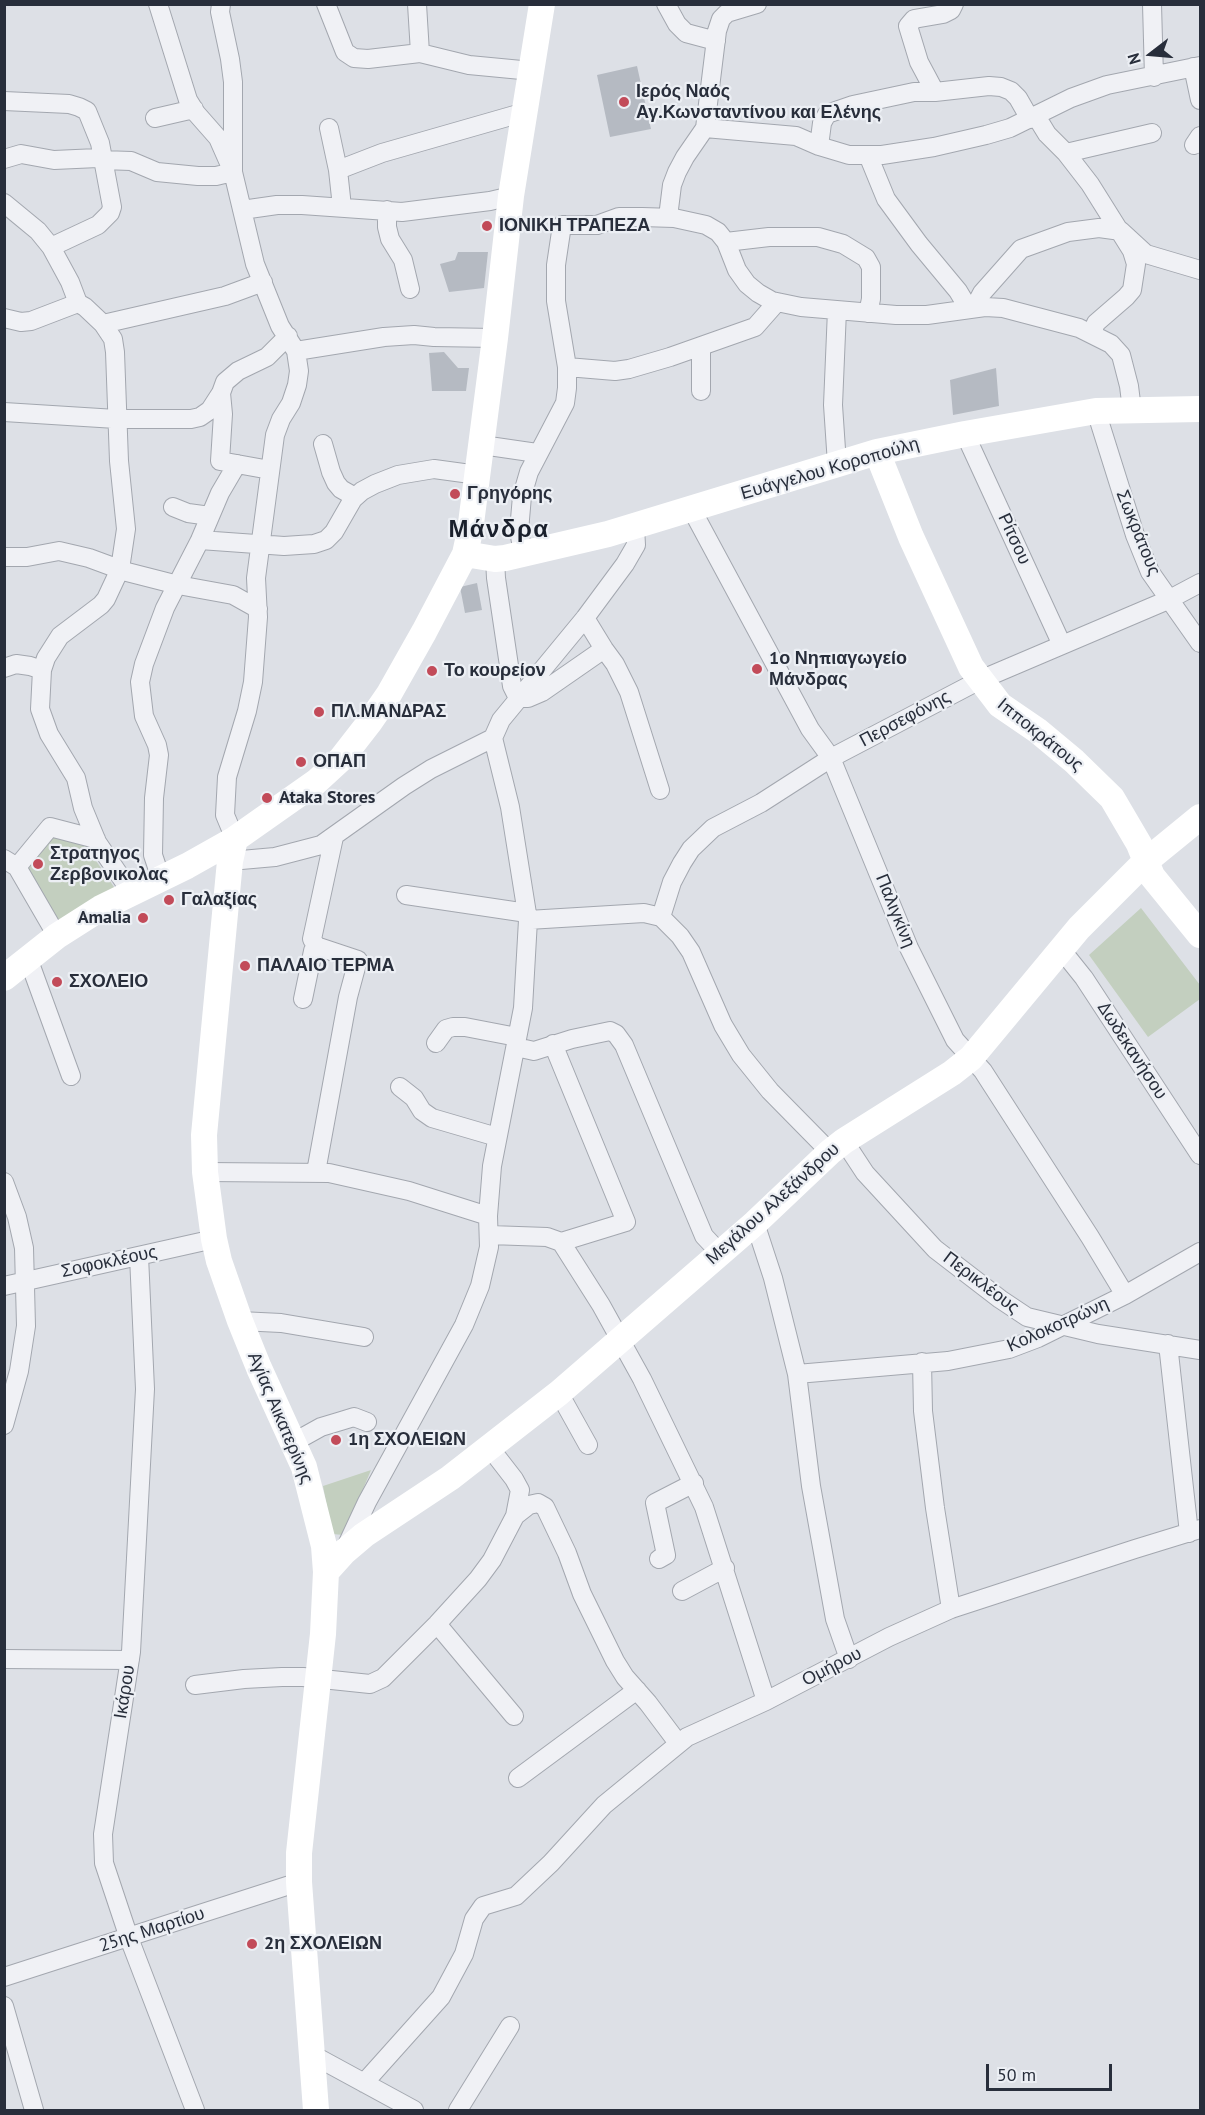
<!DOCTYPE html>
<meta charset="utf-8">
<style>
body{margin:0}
#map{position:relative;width:1205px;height:2115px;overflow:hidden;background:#dde0e6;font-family:"PT Sans",sans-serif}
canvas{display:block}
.frame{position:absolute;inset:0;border:6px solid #282e3b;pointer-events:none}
.north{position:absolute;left:1121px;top:24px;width:60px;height:60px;-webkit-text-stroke:4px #eceff4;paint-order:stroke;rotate:254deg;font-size:16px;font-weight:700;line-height:24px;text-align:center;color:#282e3b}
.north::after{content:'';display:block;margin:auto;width:21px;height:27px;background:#282e3b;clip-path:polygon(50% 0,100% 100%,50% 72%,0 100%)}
.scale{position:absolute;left:986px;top:2064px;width:126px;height:27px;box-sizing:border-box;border:3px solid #282e3b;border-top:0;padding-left:8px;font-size:18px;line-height:21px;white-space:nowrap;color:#282e3b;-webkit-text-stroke:4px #eceff4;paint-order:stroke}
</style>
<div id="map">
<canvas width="1205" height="2115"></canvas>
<div class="frame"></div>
<div class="north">N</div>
<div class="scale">50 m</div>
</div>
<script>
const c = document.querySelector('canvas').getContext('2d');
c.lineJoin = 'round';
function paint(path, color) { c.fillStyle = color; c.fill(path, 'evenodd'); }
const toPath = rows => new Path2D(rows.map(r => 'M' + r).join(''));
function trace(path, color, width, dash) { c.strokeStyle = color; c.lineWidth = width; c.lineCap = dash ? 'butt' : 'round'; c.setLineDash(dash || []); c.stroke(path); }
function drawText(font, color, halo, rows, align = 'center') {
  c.font = font + ' "PT Sans",sans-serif'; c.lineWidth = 4.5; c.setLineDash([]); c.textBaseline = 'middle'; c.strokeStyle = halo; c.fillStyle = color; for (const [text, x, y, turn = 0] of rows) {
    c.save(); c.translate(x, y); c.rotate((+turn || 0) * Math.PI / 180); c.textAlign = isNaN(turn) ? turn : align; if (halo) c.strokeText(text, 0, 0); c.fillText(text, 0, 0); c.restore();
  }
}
const green = toPath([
 [53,836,84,843,116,890,58,923,24,869],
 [1141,908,1200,985,1200,999,1148,1037,1089,955],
 [371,1470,344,1535,332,1534,323,1486]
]);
const building = toPath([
 [637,66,651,129,610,137,597,75],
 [458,252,488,252,484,288,449,292,440,264,455,260],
 [444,352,458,368,469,368,466,391,432,391,429,353],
 [996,368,999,406,953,415,950,380],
 [477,583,482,610,465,613,460,587]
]);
const street = toPath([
 [221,4,220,12,230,59,233,82,233,172,255,264,280,326,296,351,299,371,297,385,291,403,281,419,275,435,256,578,258,617,253,682,247,711,227,777,225,815,235,839],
 [326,4,345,52,354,58,368,59,420,53,469,65,532,71],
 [417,4,420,53],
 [666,4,677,24,686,33,716,41],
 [1152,4,1154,77],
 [1193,67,1200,100],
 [935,92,919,62,908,26,914,19,943,14,951,10,954,4],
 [4,101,69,104,79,107,87,111,100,143,112,207,110,213,98,225,51,247],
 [1036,116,1047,134,1066,153,1090,184,1132,251,1136,264,1132,290,1126,297,1096,323,1092,333],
 [155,118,194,109],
 [329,128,338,170,342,207],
 [705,128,796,136,819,146,849,155,882,155,934,147,986,135,1010,128,1071,98,1107,85,1200,66],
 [1194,145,1200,136],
 [819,146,822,123,827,114,853,105,914,92,935,92,989,86,1001,87,1011,91,1018,98,1030,119],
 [1066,153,1152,133],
 [868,155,886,199,919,244,958,291,964,301,965,309],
 [4,159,21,154,54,160,98,158,102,160,131,161,157,172,198,176,216,176,233,172,218,138,196,113,188,100,158,4],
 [338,170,382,153,525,112],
 [4,203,38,231,51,247,70,282,78,303,85,307,103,324,113,339,115,352,119,461,126,529,120,569,106,599,101,605,60,636,46,658,42,670,40,709,49,734,76,778,83,808,97,842,131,892],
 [242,210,277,205,302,205,402,212,490,201,511,196],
 [387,210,387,227,390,239,403,260,410,289],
 [668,217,672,185,677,172,685,157,705,128,717,31,721,19,727,13,757,4],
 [726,242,769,237,818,237,843,244,866,258,871,267,871,299,868,313],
 [974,308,982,293,1021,249,1068,232,1099,228,1121,231,1146,254,1200,270],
 [4,318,21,322,31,321,78,303],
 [103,324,225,296,263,282],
 [296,351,384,337,414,335,434,337,495,338],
 [567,367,615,371,629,369,670,357,755,327,777,302],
 [701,391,701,346],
 [221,393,223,414,220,461,270,470],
 [1096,411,1135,535,1150,572,1200,643],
 [4,412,116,419,191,419,200,417,210,410,221,393,225,382,238,371,267,357,288,336],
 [965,434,1062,645],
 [323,444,331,472,336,483,341,489,355,497],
 [482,445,537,453],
 [837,464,833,405,837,310],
 [173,507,188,513,210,516],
 [692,510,810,729,831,758,909,948,955,1040,983,1071,1090,1237,1125,1295],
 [200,540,284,546,314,544,326,540,334,532,353,499,362,491,375,484,398,475,434,469,478,475],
 [523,553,519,531,522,496,529,472,565,403,567,388,567,367,556,301,556,265,562,225,597,225,619,217,642,217,674,218,706,225,718,232,726,242,737,270,747,284,758,293,772,301,801,307,896,315,927,315,985,307,1003,308,1079,328,1111,344,1121,355,1129,386,1132,410],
 [4,557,27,557,59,551,89,558,127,572,178,585,233,595,258,609],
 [495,559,496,578,512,686,518,698,528,698,542,692,604,649],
 [585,618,604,649,615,664,629,692,660,790],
 [4,668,16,664,30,666,42,670],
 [4,859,17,867,57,936],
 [230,861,275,857,321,845,404,786,431,769,493,738,501,720,585,618,625,564,636,545,635,527],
 [17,867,50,827,96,839],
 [161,879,153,855,154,798,159,755,157,745,144,716,140,682,144,664,165,608,200,540,220,493,237,464],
 [406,895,527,913],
 [661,917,672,882,682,863,691,849,713,828,761,803,831,758,980,680,1168,600,1200,583],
 [528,920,644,913,661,917,680,936,691,952,723,1025,741,1055,770,1091,830,1152],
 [1060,948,1084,978,1200,1155],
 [28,958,71,1076],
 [303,999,313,951,316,946],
 [436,1043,446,1029,453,1027,465,1027,517,1037],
 [553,1044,626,1222,561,1242],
 [516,1047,534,1051,572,1039,610,1031,616,1034,624,1045,704,1236,720,1253],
 [400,1087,414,1098,422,1111,432,1118,497,1137],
 [844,1141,865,1173,935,1249,1000,1299,1027,1317,1098,1334,1200,1350],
 [205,1172,329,1173,409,1191,488,1216],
 [316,1172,348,997,358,960,316,946,312,939,334,837],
 [4,1182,17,1217,24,1248,26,1326,19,1371,4,1425],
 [755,1223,773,1278,797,1374,811,1486,835,1619,849,1659],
 [490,1235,547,1237,561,1242,601,1305,642,1379,704,1507,766,1701],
 [139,1256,145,1389,131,1652,103,1834,104,1863,129,1938,195,2110],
 [4,1286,214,1239],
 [240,1321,281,1323,364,1337],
 [1168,1344,1189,1533],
 [922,1362,923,1411,935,1508,951,1609],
 [797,1374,948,1361,1009,1349,1038,1338,1125,1295,1200,1252],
 [559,1393,588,1445],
 [294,1442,321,1427,341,1421,354,1417,367,1422],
 [515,1516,529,1505,538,1503,545,1507,567,1553,582,1594,615,1661,625,1677,648,1703,678,1743],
 [346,1547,367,1502,464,1325,480,1286,489,1247,488,1216,492,1166,523,1008,528,920,510,807,493,738],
 [659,1559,666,1555,655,1503,694,1483],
 [682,1591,725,1568],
 [437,1624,514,1716],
 [4,1659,130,1660],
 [195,1685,244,1679,282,1677,303,1677,370,1684,383,1678,437,1624,478,1579,492,1560,515,1516,520,1490,514,1479,490,1448],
 [518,1778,637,1690],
 [4,1977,299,1882],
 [4,2006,34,2110],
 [311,2054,414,2110],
 [364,2083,441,1997,464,1954,474,1919,483,1906,516,1896,551,1863,604,1805,687,1737,766,1701,889,1637,951,1609,1135,1549,1200,1529],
 [458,2110,510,2026]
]);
const secondary = toPath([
 [877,452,911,537,971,667,1000,705,1038,731,1074,761,1112,798,1139,844,1152,876,1200,935],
 [465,554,495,559,505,558,608,534,877,452,965,434,1096,411,1200,409],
 [235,839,230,861,204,1135,205,1172,214,1239,219,1261,240,1321,259,1368,304,1467,324,1546,326,1572,323,1634,299,1853,299,1882,316,2110],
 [4,978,57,936,101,908,187,866,235,839,316,782,341,759,369,723,389,694,424,632,465,554,470,531,495,338,511,196,542,4],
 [326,1572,344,1552,364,1535,450,1478,559,1393,755,1223,830,1152,844,1141,952,1073,971,1058,1079,928,1145,862,1200,817]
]);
const markers = [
 [624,102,6,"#c24b59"],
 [487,226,6,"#c24b59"],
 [455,494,6,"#c24b59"],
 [757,669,6,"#c24b59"],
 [432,671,6,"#c24b59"],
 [319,712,6,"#c24b59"],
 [301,762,6,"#c24b59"],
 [267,798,6,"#c24b59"],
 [38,864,6,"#c24b59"],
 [169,900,6,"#c24b59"],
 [143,918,6,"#c24b59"],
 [245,966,6,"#c24b59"],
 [57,982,6,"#c24b59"],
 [336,1440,6,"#c24b59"],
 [252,1944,6,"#c24b59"]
];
const poiNames = [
 ["Ιερός Ναός",636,92],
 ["Αγ.Κωνσταντίνου και Ελένης",636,113],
 ["ΙΟΝΙΚΗ ΤΡΑΠΕΖΑ",499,226],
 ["Γρηγόρης",467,494],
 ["1ο Νηπιαγωγείο",769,659],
 ["Μάνδρας",769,680],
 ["Το κουρείον",444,671],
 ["ΠΛ.ΜΑΝΔΡΑΣ",331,712],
 ["ΟΠΑΠ",313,762],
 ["Ataka Stores",279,798],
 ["Στρατηγος",50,854],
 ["Ζερβονικολας",50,875],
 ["Γαλαξίας",181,900],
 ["Amalia",131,918,"right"],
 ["ΠΑΛΑΙΟ ΤΕΡΜΑ",257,966],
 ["ΣΧΟΛΕΙΟ",69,982],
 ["1η ΣΧΟΛΕΙΩΝ",348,1440],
 ["2η ΣΧΟΛΕΙΩΝ",264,1944]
];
const streetNames = [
 ["Ευάγγελου Κοροπούλη",830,469,-16],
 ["Σωκράτους",1138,533,68],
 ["Ρίτσου",1014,539,65],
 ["Περσεφόνης",905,719,-28],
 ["Ιπποκράτους",1040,735,39],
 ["Παλιγκίνη",895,911,68],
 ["Δωδεκανήσου",1132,1051,57],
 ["Μεγάλου Αλεξάνδρου",773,1204,-42],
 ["Σοφοκλέους",109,1262,-12],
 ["Περικλέους",981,1283,37],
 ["Κολοκοτρώνη",1058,1325,-24],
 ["Αγίας Αικατερίνης",280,1418,67],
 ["Ομήρου",832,1667,-27],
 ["Ικάρου",125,1692,-81],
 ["25ης Μαρτίου",152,1930,-18]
];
const districtNames = [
 ["Μάνδρα",499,530]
];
paint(green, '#c3cfbf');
paint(building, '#b5bac2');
trace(street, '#a3a7af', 20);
trace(street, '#f0f1f5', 18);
trace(secondary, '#fff', 26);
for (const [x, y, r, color] of markers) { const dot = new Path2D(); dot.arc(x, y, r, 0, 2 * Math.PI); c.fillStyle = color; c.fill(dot); trace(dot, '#eceff4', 2); }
drawText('bold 18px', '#282e3b', '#eceff4', poiNames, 'left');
drawText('18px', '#282e3b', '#eceff4', streetNames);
c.letterSpacing = '1.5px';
drawText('bold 24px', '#1a202c', '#eceff4', districtNames);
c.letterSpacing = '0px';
</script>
